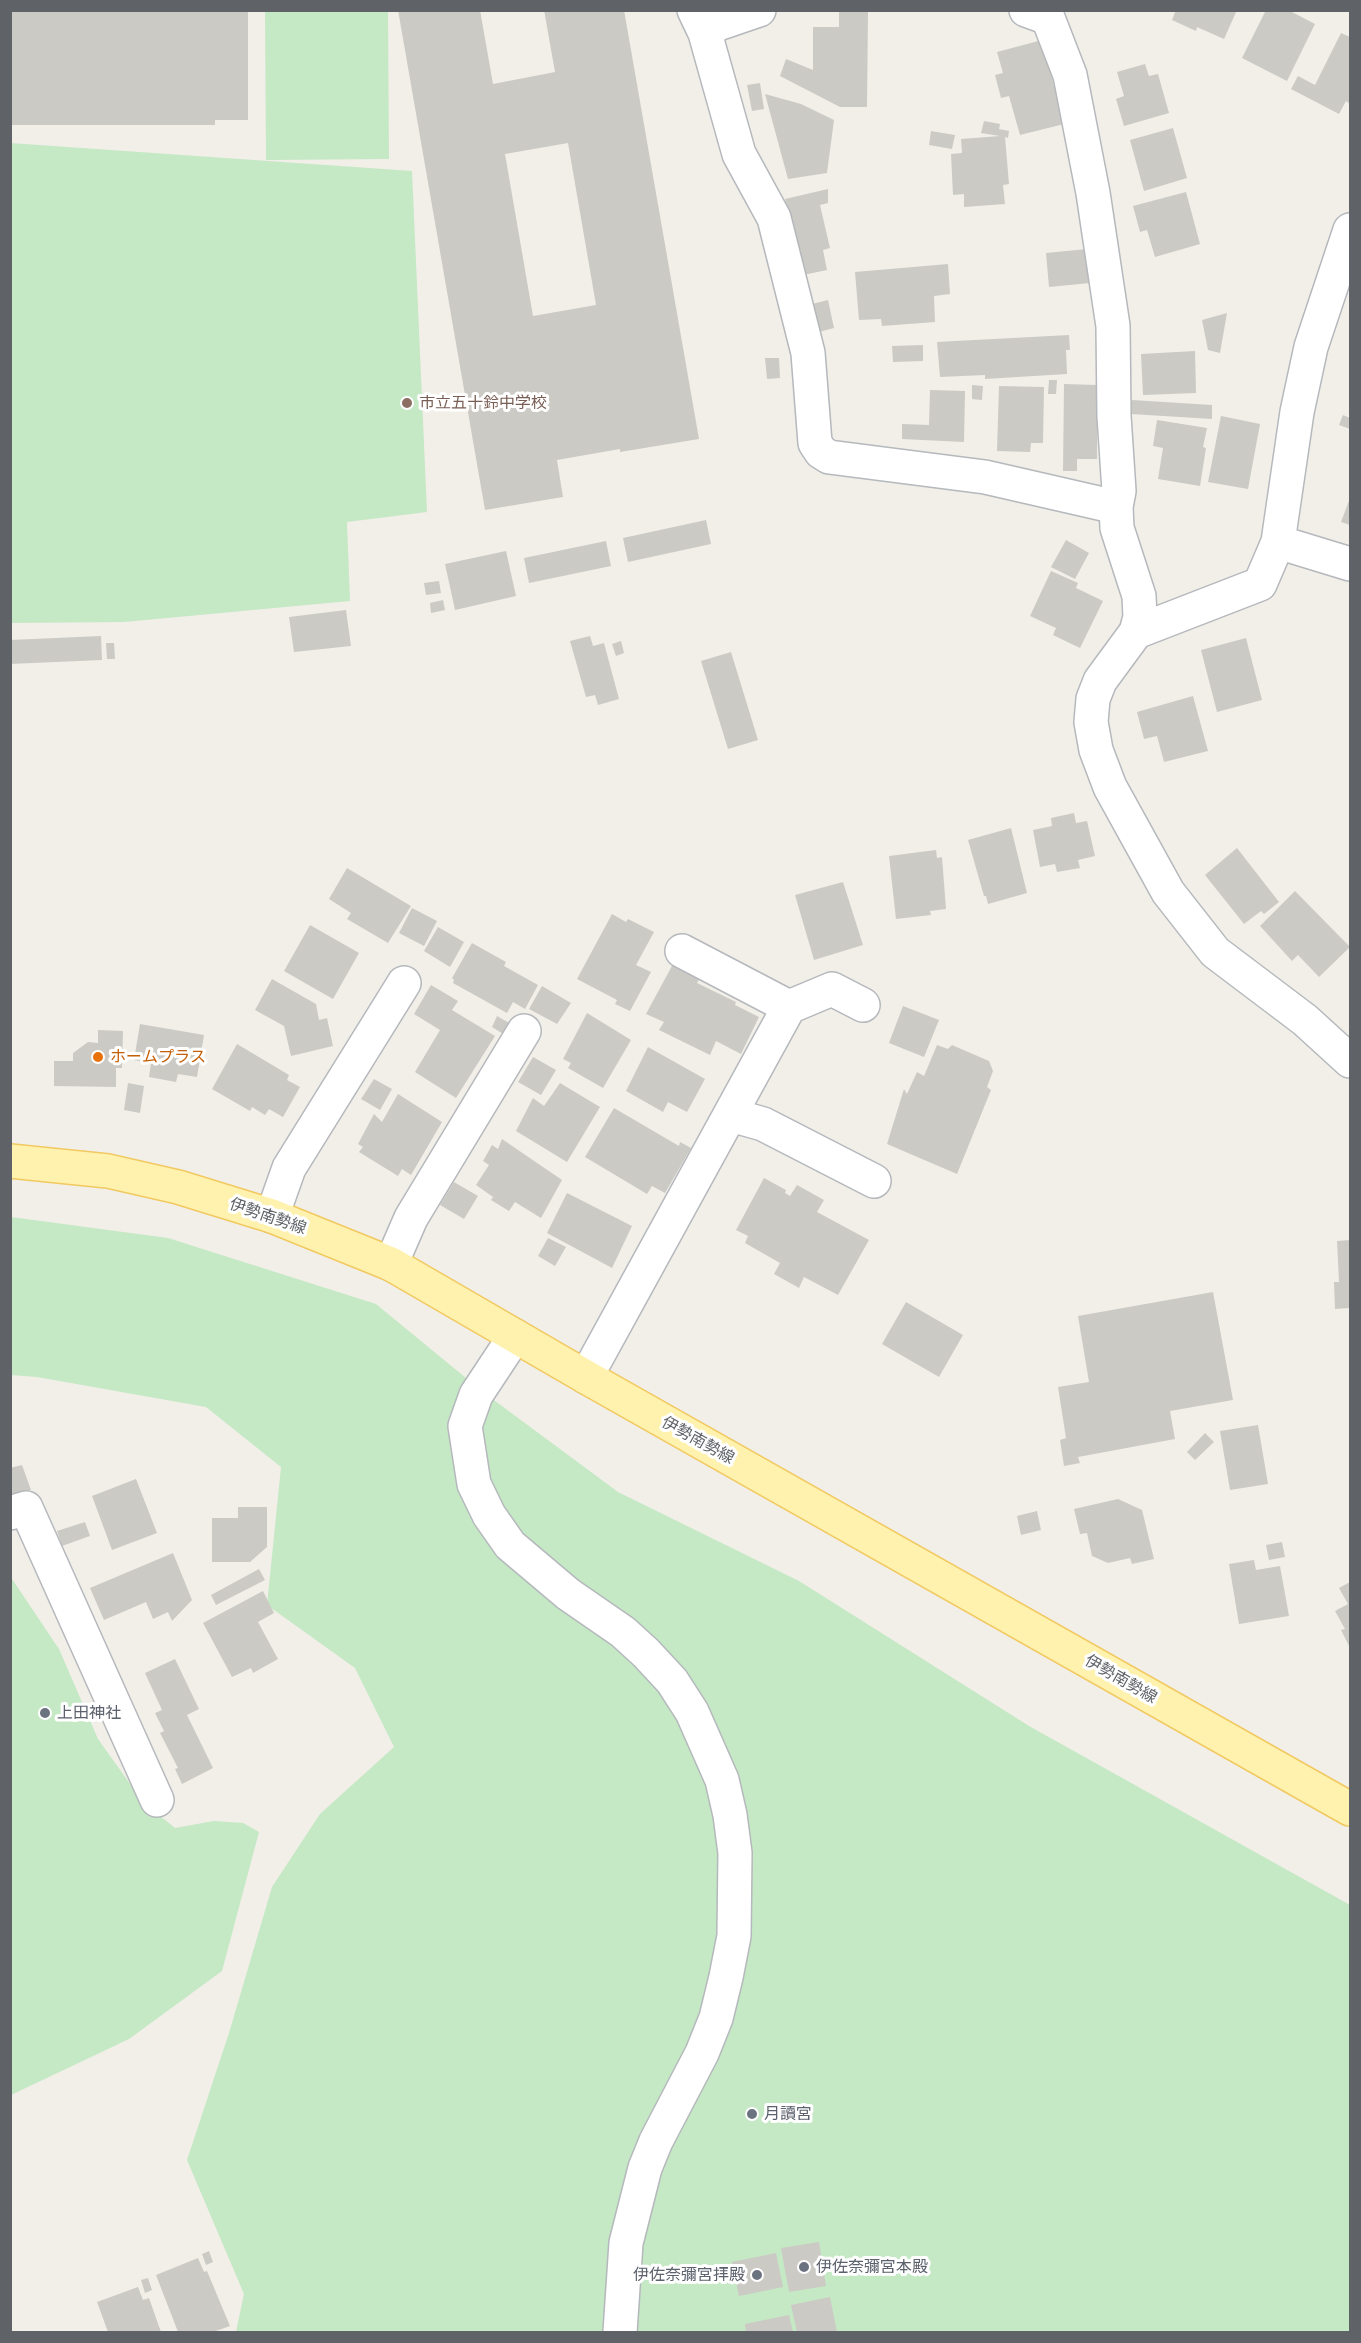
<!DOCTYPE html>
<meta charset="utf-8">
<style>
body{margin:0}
#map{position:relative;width:1361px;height:2343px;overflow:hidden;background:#f1efe8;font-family:Ubuntu,sans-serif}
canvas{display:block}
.frame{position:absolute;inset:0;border:12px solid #5f6368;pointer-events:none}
</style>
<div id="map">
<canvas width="1361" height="2343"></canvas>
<div class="frame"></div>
</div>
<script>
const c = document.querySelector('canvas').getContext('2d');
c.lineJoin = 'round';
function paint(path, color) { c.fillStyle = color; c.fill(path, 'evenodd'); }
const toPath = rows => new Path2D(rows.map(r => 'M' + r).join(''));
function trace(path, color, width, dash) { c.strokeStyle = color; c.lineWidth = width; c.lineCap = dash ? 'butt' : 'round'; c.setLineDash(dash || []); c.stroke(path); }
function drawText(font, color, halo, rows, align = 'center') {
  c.font = font + ' Ubuntu,"Noto Sans JP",sans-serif'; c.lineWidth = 6; c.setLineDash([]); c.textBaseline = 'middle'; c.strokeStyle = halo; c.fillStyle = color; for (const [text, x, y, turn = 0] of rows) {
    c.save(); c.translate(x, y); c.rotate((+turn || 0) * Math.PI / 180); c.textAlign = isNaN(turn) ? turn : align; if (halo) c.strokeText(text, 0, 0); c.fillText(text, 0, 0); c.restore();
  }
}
const green = toPath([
 [265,11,388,11,389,159,266,160],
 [10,143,412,171,427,512,347,522,350,601,124,622,11,623],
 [11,1217,168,1238,376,1304,483,1392,618,1492,799,1581,1029,1726,1350,1905,1350,2332,236,2332,244,2294,187,2160,229,2033,272,1887,320,1814,394,1747,355,1668,267,1605,281,1467,206,1407,37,1377,11,1375],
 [10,1576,59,1649,98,1739,143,1802,175,1828,214,1821,243,1823,259,1832,222,1971,129,2039,11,2095]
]);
const building = toPath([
 [10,10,248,10,248,120,215,120,215,125,10,125],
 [398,10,480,10,493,84,555,72,544,10,624,10,699,439,620,452,620,449,557,460,563,497,485,510],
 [568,143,596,305,533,316,505,154],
 [1176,10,1237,10,1224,39,1197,27,1196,31,1172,20],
 [1266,10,1288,10,1315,24,1287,81,1242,58],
 [839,11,868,12,867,107,840,107,780,76,786,59,813,70,813,27,839,27],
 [1341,33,1350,37,1350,104,1346,101,1339,114,1291,89,1298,76,1315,85],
 [1042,40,1064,124,1020,135,1009,96,1001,98,995,75,1003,73,997,52],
 [1145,64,1149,76,1158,74,1169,113,1124,126,1116,99,1124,96,1117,72],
 [760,83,764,109,752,111,747,85],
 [765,94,801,104,834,120,827,173,788,179],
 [984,121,1000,124,999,129,1009,131,1008,138,1005,137,1009,184,1003,185,1005,204,964,207,964,194,953,195,951,154,962,153,961,139,1000,136,981,133],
 [1173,128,1187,178,1144,191,1130,140],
 [931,131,955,135,952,149,929,145],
 [828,189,828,203,820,205,830,248,823,250,827,270,803,275,785,199],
 [1186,192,1200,244,1155,257,1147,230,1140,232,1133,206],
 [1087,249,1090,283,1049,287,1046,253],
 [948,264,950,294,934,296,935,322,882,326,881,319,859,320,855,272],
 [828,300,834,328,819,332,812,304],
 [1227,313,1220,353,1208,350,1202,320],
 [1069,335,1070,350,1066,350,1067,374,985,379,985,375,940,377,937,342],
 [923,345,923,361,893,362,892,346],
 [1195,351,1196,393,1143,395,1141,354],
 [765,358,779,358,780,378,767,379],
 [1049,380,1057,380,1056,394,1048,394],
 [1064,384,1097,385,1097,459,1077,459,1077,471,1063,471],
 [972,385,983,386,982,400,972,399],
 [999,386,1044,387,1043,443,1031,443,1030,452,997,451],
 [930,390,965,391,964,442,902,439,902,424,929,425],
 [1132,400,1212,405,1212,419,1131,414],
 [1343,415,1350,418,1350,429,1339,425],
 [1221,416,1260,424,1248,489,1208,482],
 [1157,420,1207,428,1203,447,1206,448,1200,486,1158,479,1163,448,1153,446],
 [1350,498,1350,525,1341,522],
 [706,520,711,544,628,562,623,538],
 [1066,540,1089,553,1075,579,1051,567],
 [606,541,611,566,529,583,524,558],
 [506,551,516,596,455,610,445,564],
 [1051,571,1078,583,1076,588,1103,601,1080,648,1053,635,1056,628,1030,616],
 [439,581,441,593,426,595,424,583],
 [443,600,445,610,431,613,430,603],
 [346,610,351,646,294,652,289,617],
 [101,636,102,660,10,664,10,640],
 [590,636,593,646,604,643,619,699,598,705,595,695,586,697,570,641],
 [1246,638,1262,700,1217,712,1201,650],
 [621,641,624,653,616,656,612,644],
 [106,643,114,643,115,659,107,659],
 [731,652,758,740,728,749,701,661],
 [1193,696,1208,751,1164,762,1157,736,1144,739,1137,712],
 [1074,813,1076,823,1087,821,1095,856,1078,860,1080,868,1057,872,1055,864,1040,867,1033,830,1052,826,1051,818],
 [1011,828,1027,893,988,904,986,896,984,896,968,840],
 [1237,848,1279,902,1264,914,1261,911,1244,924,1205,875],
 [936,850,937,858,942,857,946,909,930,911,931,915,896,919,889,856],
 [347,868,411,906,388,943,347,919,351,913,329,899],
 [843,882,863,945,814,960,795,895],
 [1295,891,1350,947,1319,977,1298,955,1292,961,1260,926],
 [412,908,437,921,424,946,399,933],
 [612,914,626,922,628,919,654,932,636,965,651,972,630,1011,615,1004,617,1000,577,979],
 [310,925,359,953,333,999,284,971],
 [438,927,464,942,450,967,424,951],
 [472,943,506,962,504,966,538,985,525,1009,513,1002,507,1013,453,983,454,980,452,978],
 [673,964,700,978,697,983,736,1002,735,1005,759,1017,741,1054,716,1041,710,1055,659,1030,664,1022,646,1014],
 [272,979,316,1004,319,1020,327,1018,333,1046,291,1056,284,1026,255,1010],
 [431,985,458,1001,452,1010,495,1036,456,1098,415,1072,440,1030,414,1014],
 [542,986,571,1003,557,1024,529,1009],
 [903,1006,939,1020,924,1057,889,1043],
 [587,1013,631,1040,603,1088,568,1068,571,1063,563,1059],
 [497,1016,511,1024,505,1035,492,1027],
 [140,1024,204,1035,197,1077,178,1074,176,1082,149,1077,151,1063,134,1060],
 [98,1030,123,1031,122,1068,116,1068,116,1087,54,1086,54,1061,73,1061,73,1053,88,1042,98,1043],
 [237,1044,289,1075,287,1080,300,1087,283,1117,269,1109,265,1115,252,1107,250,1111,212,1089],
 [937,1045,948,1049,952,1045,989,1061,993,1071,987,1087,991,1090,957,1174,887,1144,904,1089,907,1094,917,1072,924,1076],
 [648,1047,705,1079,687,1112,668,1102,663,1112,626,1091],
 [533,1057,556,1070,541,1095,518,1082],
 [374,1079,392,1089,380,1110,361,1099],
 [128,1083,144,1086,140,1113,124,1110],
 [560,1083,600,1107,567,1162,516,1131,533,1098,544,1106],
 [398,1094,442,1122,411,1175,402,1169,398,1176,359,1152,363,1147,358,1144,374,1114,382,1122],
 [614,1108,679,1146,680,1142,691,1148,665,1193,652,1186,647,1194,585,1157],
 [502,1139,562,1180,541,1218,515,1202,509,1211,491,1200,493,1197,476,1185,489,1165,483,1161,492,1145,498,1149],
 [764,1178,786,1190,785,1193,790,1196,797,1185,824,1200,817,1212,869,1240,838,1295,804,1277,799,1288,774,1274,780,1263,745,1243,748,1236,736,1230],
 [454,1182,478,1196,464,1219,440,1205],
 [567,1193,632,1226,612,1268,547,1233],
 [548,1238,566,1247,555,1266,538,1256],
 [1350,1240,1350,1308,1335,1309,1334,1282,1339,1282,1337,1241],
 [1213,1292,1233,1400,1170,1411,1175,1439,1078,1457,1080,1463,1064,1466,1060,1440,1066,1438,1058,1387,1089,1382,1078,1316],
 [906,1302,963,1335,939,1377,882,1344],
 [1258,1425,1268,1484,1230,1490,1220,1431],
 [1205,1433,1214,1442,1195,1460,1187,1452],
 [22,1465,31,1490,10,1497,10,1468],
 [136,1479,157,1533,112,1550,92,1496],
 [1118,1499,1142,1510,1154,1559,1132,1564,1130,1558,1108,1563,1092,1556,1087,1533,1080,1534,1074,1509],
 [238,1507,267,1507,267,1547,250,1562,212,1562,212,1518,238,1518],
 [1037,1511,1041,1530,1021,1535,1017,1516],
 [85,1522,90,1536,62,1546,57,1531],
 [1282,1542,1285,1557,1269,1560,1266,1545],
 [173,1553,192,1600,172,1621,168,1612,153,1619,146,1602,104,1620,90,1588],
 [1254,1560,1256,1570,1280,1566,1289,1616,1239,1624,1229,1564],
 [259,1569,265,1580,216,1605,211,1595],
 [1350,1582,1350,1648,1341,1630,1345,1629,1335,1611,1348,1604,1339,1588],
 [263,1591,274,1613,258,1622,278,1659,253,1673,251,1668,232,1677,203,1623],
 [175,1659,199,1709,187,1715,213,1768,182,1784,175,1769,178,1768,160,1733,164,1731,155,1713,162,1710,145,1673],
 [819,2242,826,2286,789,2292,781,2248],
 [209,2251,213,2262,206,2265,202,2254],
 [776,2253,783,2287,739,2296,732,2262],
 [198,2258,204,2272,207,2271,230,2326,213,2332,178,2332,156,2275],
 [148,2278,152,2290,145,2293,141,2280],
 [138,2287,143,2300,149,2298,161,2332,108,2332,97,2302],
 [830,2297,837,2332,797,2332,791,2305],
 [789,2315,793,2332,746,2332,745,2324]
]);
const minor = toPath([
 [694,10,705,33,739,154,774,218,808,353,815,443,821,452,829,457,985,477,1116,507,1117,528,1139,596,1140,617,1136,632,1100,681,1093,699,1091,722,1096,750,1110,787,1168,892,1215,952,1305,1020,1350,1061],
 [1026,10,1048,18,1070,75,1093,193,1113,326,1114,416,1119,491,1116,507],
 [705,33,718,24,759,10],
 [1278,542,1350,564],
 [1136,632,1260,584,1278,542,1297,412,1311,347,1350,230],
 [682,951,789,1007],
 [731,1115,763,1124,874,1181],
 [272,1216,289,1168,404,983],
 [391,1264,411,1218,524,1031],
 [515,1336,476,1395,465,1426,474,1484,489,1515,510,1545,568,1594,623,1632,646,1653,672,1681,692,1712,722,1780,730,1815,735,1853,734,1936,726,1977,716,2018,702,2053,656,2141,645,2168,626,2243,620,2332],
 [586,1377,789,1007,832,989,863,1005],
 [10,1513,26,1508,157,1800]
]);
const major = toPath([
 [10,1161,108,1171,178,1187,272,1216,391,1264,586,1377,1350,1809]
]);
const markers = [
 [407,403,6,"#8d6e63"],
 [98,1057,6,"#e8710a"],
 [45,1713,6,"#6b7280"],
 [752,2114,6,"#6b7280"],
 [804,2267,6,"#6b7280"],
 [757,2275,6,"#6b7280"]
];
const educationNames = [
 ["市立五十鈴中学校",419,403]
];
const foodNames = [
 ["ホームプラス",110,1057]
];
const streetNames = [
 ["伊勢南勢線",268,1216,19],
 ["伊勢南勢線",698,1440,29],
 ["伊勢南勢線",1121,1679,30]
];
const worshipNames = [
 ["上田神社",57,1713],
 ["月讀宮",764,2114],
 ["伊佐奈彌宮本殿",816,2267],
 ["伊佐奈彌宮拝殿",745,2275,"right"]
];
paint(green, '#c5e8c5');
paint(building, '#cccac5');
trace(minor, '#b5b8bc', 36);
trace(major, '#f2c960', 36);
trace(minor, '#fff', 33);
trace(major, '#fff2af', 33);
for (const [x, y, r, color] of markers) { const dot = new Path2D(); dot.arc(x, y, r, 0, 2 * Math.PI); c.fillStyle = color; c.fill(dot); trace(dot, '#fff', 2); }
drawText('16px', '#785e54', '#fff', educationNames, 'left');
drawText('16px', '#c56008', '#fff', foodNames, 'left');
drawText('16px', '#5f6368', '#fff', streetNames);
drawText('16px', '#5b616d', '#fff', worshipNames, 'left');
</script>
